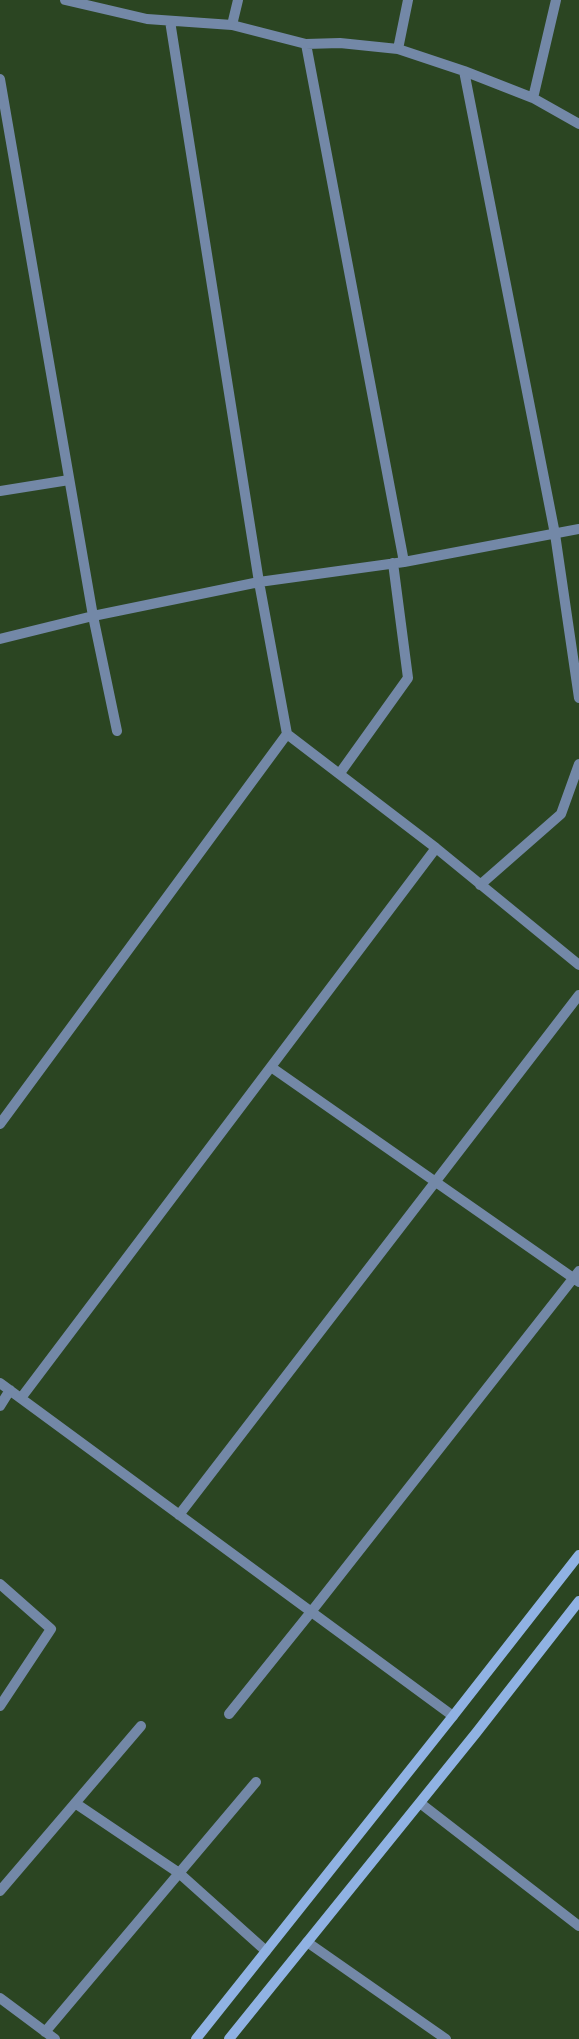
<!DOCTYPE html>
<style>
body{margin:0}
canvas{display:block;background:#2b4522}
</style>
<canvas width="579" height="2039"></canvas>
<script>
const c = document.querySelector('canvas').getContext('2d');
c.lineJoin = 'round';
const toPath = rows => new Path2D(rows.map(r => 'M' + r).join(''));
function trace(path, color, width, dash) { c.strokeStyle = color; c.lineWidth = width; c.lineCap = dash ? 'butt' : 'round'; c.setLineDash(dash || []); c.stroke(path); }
const lane = toPath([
 [229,1714,311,1612]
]);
const street = toPath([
 [65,0,147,19,232,25,306,44,340,43,398,49,464,71,533,98,579,124],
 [170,21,259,582,287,734,436,848,579,965],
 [232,25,238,0],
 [306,44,404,562],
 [398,49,408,0],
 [464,71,555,534,579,698],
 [0,79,93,616,117,731],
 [533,98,556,0],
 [0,491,69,480],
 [0,639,93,616,259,582,404,562,579,529],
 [340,773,408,678,393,563],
 [480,885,561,814,579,764],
 [271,1067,579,1282],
 [0,1124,287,734],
 [0,1383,453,1716],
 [21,1398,436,848],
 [0,1406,10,1390],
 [179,1515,579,995],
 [0,1584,51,1629,0,1706],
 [311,1612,579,1271],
 [75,1803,179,1873,266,1951],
 [420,1803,579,1926],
 [0,1891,141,1726],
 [307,1942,446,2039],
 [0,1998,55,2039],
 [45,2032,256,1782]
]);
const secondary = toPath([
 [196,2039,453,1716,579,1555],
 [229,2039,476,1733,579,1601]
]);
trace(lane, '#7388a7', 10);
trace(street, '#7388a7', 10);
trace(secondary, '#90b2e3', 10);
</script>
